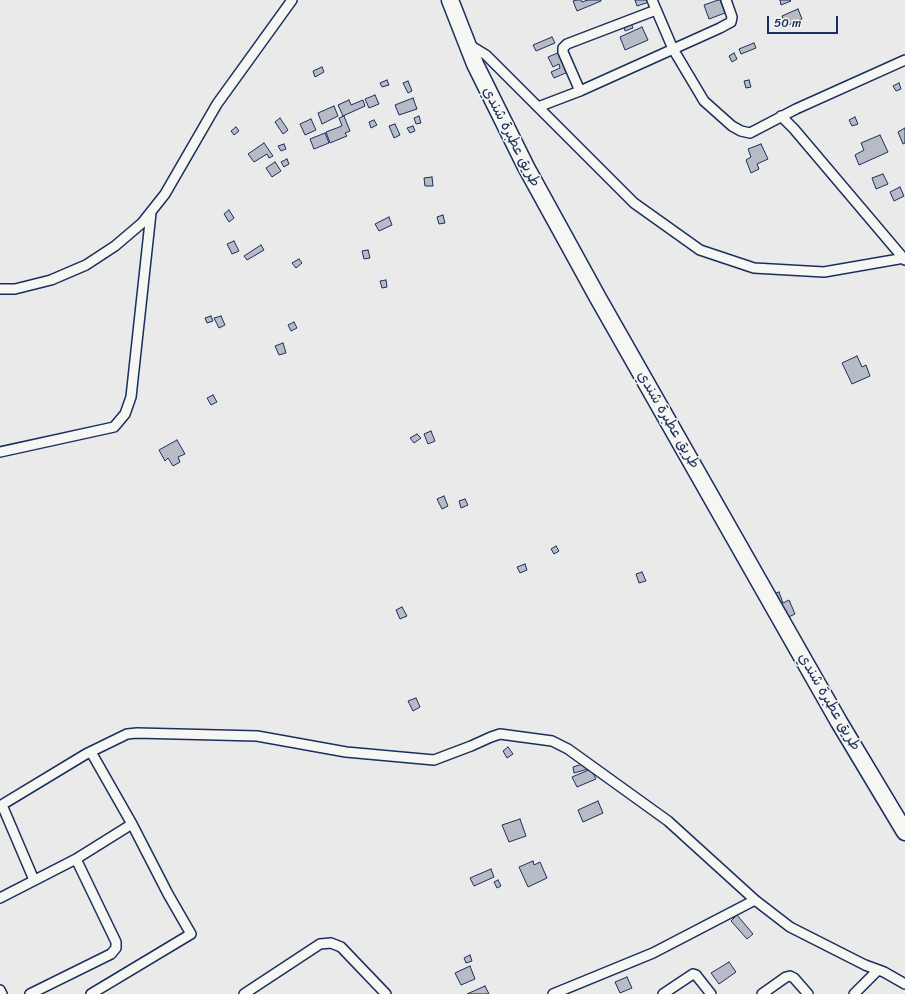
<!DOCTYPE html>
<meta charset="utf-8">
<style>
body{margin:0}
#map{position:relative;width:905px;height:994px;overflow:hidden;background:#e9eae9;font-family:Sriracha,sans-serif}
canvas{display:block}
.scale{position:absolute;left:767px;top:16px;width:71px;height:18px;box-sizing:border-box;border:2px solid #1b2f5e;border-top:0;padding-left:5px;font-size:12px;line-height:14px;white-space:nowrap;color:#1b2f5e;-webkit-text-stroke:3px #f6f6f2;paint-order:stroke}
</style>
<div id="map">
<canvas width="905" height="994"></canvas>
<div class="scale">50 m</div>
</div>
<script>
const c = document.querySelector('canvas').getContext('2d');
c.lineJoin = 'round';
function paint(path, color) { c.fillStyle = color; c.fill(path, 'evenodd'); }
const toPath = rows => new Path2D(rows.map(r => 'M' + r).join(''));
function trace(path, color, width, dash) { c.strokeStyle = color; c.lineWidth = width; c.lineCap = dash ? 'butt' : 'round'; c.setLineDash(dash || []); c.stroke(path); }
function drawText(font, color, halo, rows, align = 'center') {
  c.font = font + ' Sriracha,"Playpen Sans Arabic",sans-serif'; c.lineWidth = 3; c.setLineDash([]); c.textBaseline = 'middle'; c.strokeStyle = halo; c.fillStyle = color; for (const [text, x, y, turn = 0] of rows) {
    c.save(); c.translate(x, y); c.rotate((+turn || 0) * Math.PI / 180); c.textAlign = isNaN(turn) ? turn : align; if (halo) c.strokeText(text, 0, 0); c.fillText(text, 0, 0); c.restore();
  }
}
const building = toPath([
 [577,0,581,0,582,2,588,0,601,0,601,1,577,11,573,1,577,0],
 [635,0,648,0,649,2,637,6,635,0],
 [718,0,720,0,725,13,709,19,704,5,718,0],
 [780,0,790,0,791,1,781,5,780,0],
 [798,9,802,19,786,26,782,16,798,9],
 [631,23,633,28,625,31,624,26,631,23],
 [642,27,648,40,625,50,620,37,642,27],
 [552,37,555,43,536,51,533,45,552,37],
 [754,43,756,48,741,54,739,49,754,43],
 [560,52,568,72,554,78,551,72,560,68,559,64,553,67,548,57,560,52],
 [734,53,737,59,732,62,729,56,734,53],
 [322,67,324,72,315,77,313,71,322,67],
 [387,80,389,85,382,87,380,83,387,80],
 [749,80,751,87,746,88,744,81,749,80],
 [408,81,412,91,408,93,403,83,408,81],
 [899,83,901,89,896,91,893,86,899,83],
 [375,95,379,104,369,108,365,99,375,95],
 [413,98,417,109,399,115,395,105,413,98],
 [349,100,351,105,363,100,365,106,343,116,338,105,349,100],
 [334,106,338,116,322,124,318,113,334,106],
 [344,116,350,131,345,133,347,136,330,143,326,132,342,126,339,118,344,116],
 [419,116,421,123,416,124,414,118,419,116],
 [855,117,858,124,852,126,849,120,855,117],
 [280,118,288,130,283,134,275,122,280,118],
 [311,119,316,130,305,135,300,124,311,119],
 [374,120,377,125,371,128,369,122,374,120],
 [395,124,400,135,394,138,389,126,395,124],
 [413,126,415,131,410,133,407,128,413,126],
 [236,127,239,131,234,135,231,131,236,127],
 [905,128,905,143,903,144,898,132,905,128],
 [325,133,329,143,314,149,310,139,325,133],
 [880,135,888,152,859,165,855,155,864,150,861,143,880,135],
 [264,143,273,156,269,158,267,154,254,162,248,154,264,143],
 [284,144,286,149,281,151,278,146,284,144],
 [761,144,768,159,757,164,759,169,751,173,746,160,751,157,748,149,761,144],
 [287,159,289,164,284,167,281,162,287,159],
 [275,162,281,171,272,177,266,168,275,162],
 [883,174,888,184,876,189,872,178,883,174],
 [432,177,433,186,425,186,424,178,432,177],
 [900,187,904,196,894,201,890,192,900,187],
 [229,210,234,218,229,222,224,214,229,210],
 [443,215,445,223,439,224,437,217,443,215],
 [389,217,392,225,379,231,375,224,389,217],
 [234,241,239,251,232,254,227,244,234,241],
 [261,245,264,250,247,260,244,256,261,245],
 [368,250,370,258,364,259,362,251,368,250],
 [299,259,302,263,296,268,292,263,299,259],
 [386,280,387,287,382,288,380,281,386,280],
 [211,316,213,321,207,323,205,318,211,316],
 [221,316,225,325,219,328,214,318,221,316],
 [294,322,297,328,291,331,288,325,294,322],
 [283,343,286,353,279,355,275,346,283,343],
 [857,356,862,367,866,365,870,376,852,384,842,363,857,356],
 [213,395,217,402,211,405,207,398,213,395],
 [431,431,435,441,428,444,424,434,431,431],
 [417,434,421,438,414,443,410,438,417,434],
 [177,440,185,454,178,457,180,462,173,466,168,458,165,461,159,450,177,440],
 [444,496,448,506,442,509,437,499,444,496],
 [465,499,468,505,461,508,459,501,465,499],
 [556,546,559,551,554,554,551,549,556,546],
 [525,564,527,570,520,573,517,567,525,564],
 [642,572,646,581,639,583,636,574,642,572],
 [779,592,783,603,789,600,795,614,780,621,769,596,779,592],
 [402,607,407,616,400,619,396,610,402,607],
 [416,698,420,707,413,711,408,701,416,698],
 [508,747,513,754,507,758,503,751,508,747],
 [586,763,588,769,574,773,573,767,586,763],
 [591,769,596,779,577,787,572,777,591,769],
 [598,801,603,813,583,822,578,810,598,801],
 [520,819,526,836,509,842,502,825,520,819],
 [533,861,534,865,540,862,547,878,528,887,519,867,533,861],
 [491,869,494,877,474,886,470,878,491,869],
 [498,880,501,886,497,888,494,882,498,880],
 [737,915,753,934,747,939,731,921,737,915],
 [470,955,472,961,466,963,464,958,470,955],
 [729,962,736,972,719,984,711,973,729,962],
 [470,966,475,979,461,985,455,973,470,966],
 [627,977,632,988,620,993,615,982,627,977],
 [485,986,489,994,467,994,485,986]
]);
const street = toPath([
 [652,0,673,49,704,101,732,126,741,131,750,133,796,109,905,60],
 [468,44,486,55,634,203,700,250,754,268,824,272,905,258],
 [580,91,563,52,563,48,567,44,656,10],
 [538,107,580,91,720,28,731,22,732,17,726,0],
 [781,116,794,129,905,260],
 [0,289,15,289,51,280,86,265,115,246,142,223,165,194,217,104,292,0],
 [0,452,114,427,125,414,131,397,151,213],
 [2,805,34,880],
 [0,806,86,754,127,734,137,733,257,736,346,752,434,760,471,746,491,737,500,734,552,741,568,749,668,821,755,900,790,927,865,965,884,972,905,984],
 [0,898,76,859,132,824],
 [0,990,2,994],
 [30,994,111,954,116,948,116,942,76,859],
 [91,994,191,934,168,894,132,824,91,752],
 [244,994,320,944,331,943,341,947,386,994],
 [553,994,653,953,755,900],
 [663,994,693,974,696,975,711,994],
 [762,994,786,977,790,976,794,978,808,994],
 [854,994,878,970]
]);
const highway = toPath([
 [450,0,475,64,526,167,598,298,839,722,905,832]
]);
const streetNames = [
 ["طريق عطبرة شندي",511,137,63],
 ["طريق عطبرة شندي",668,420,60],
 ["طريق عطبرة شندي",829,702,60]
];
paint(building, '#b6bbc6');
trace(building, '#1b2f5e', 1);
trace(street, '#1b2f5e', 12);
trace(highway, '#1b2f5e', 19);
trace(street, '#f6f6f2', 9);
trace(highway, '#f6f6f2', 16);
drawText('15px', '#1b2f5e', '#f6f6f2', streetNames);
</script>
